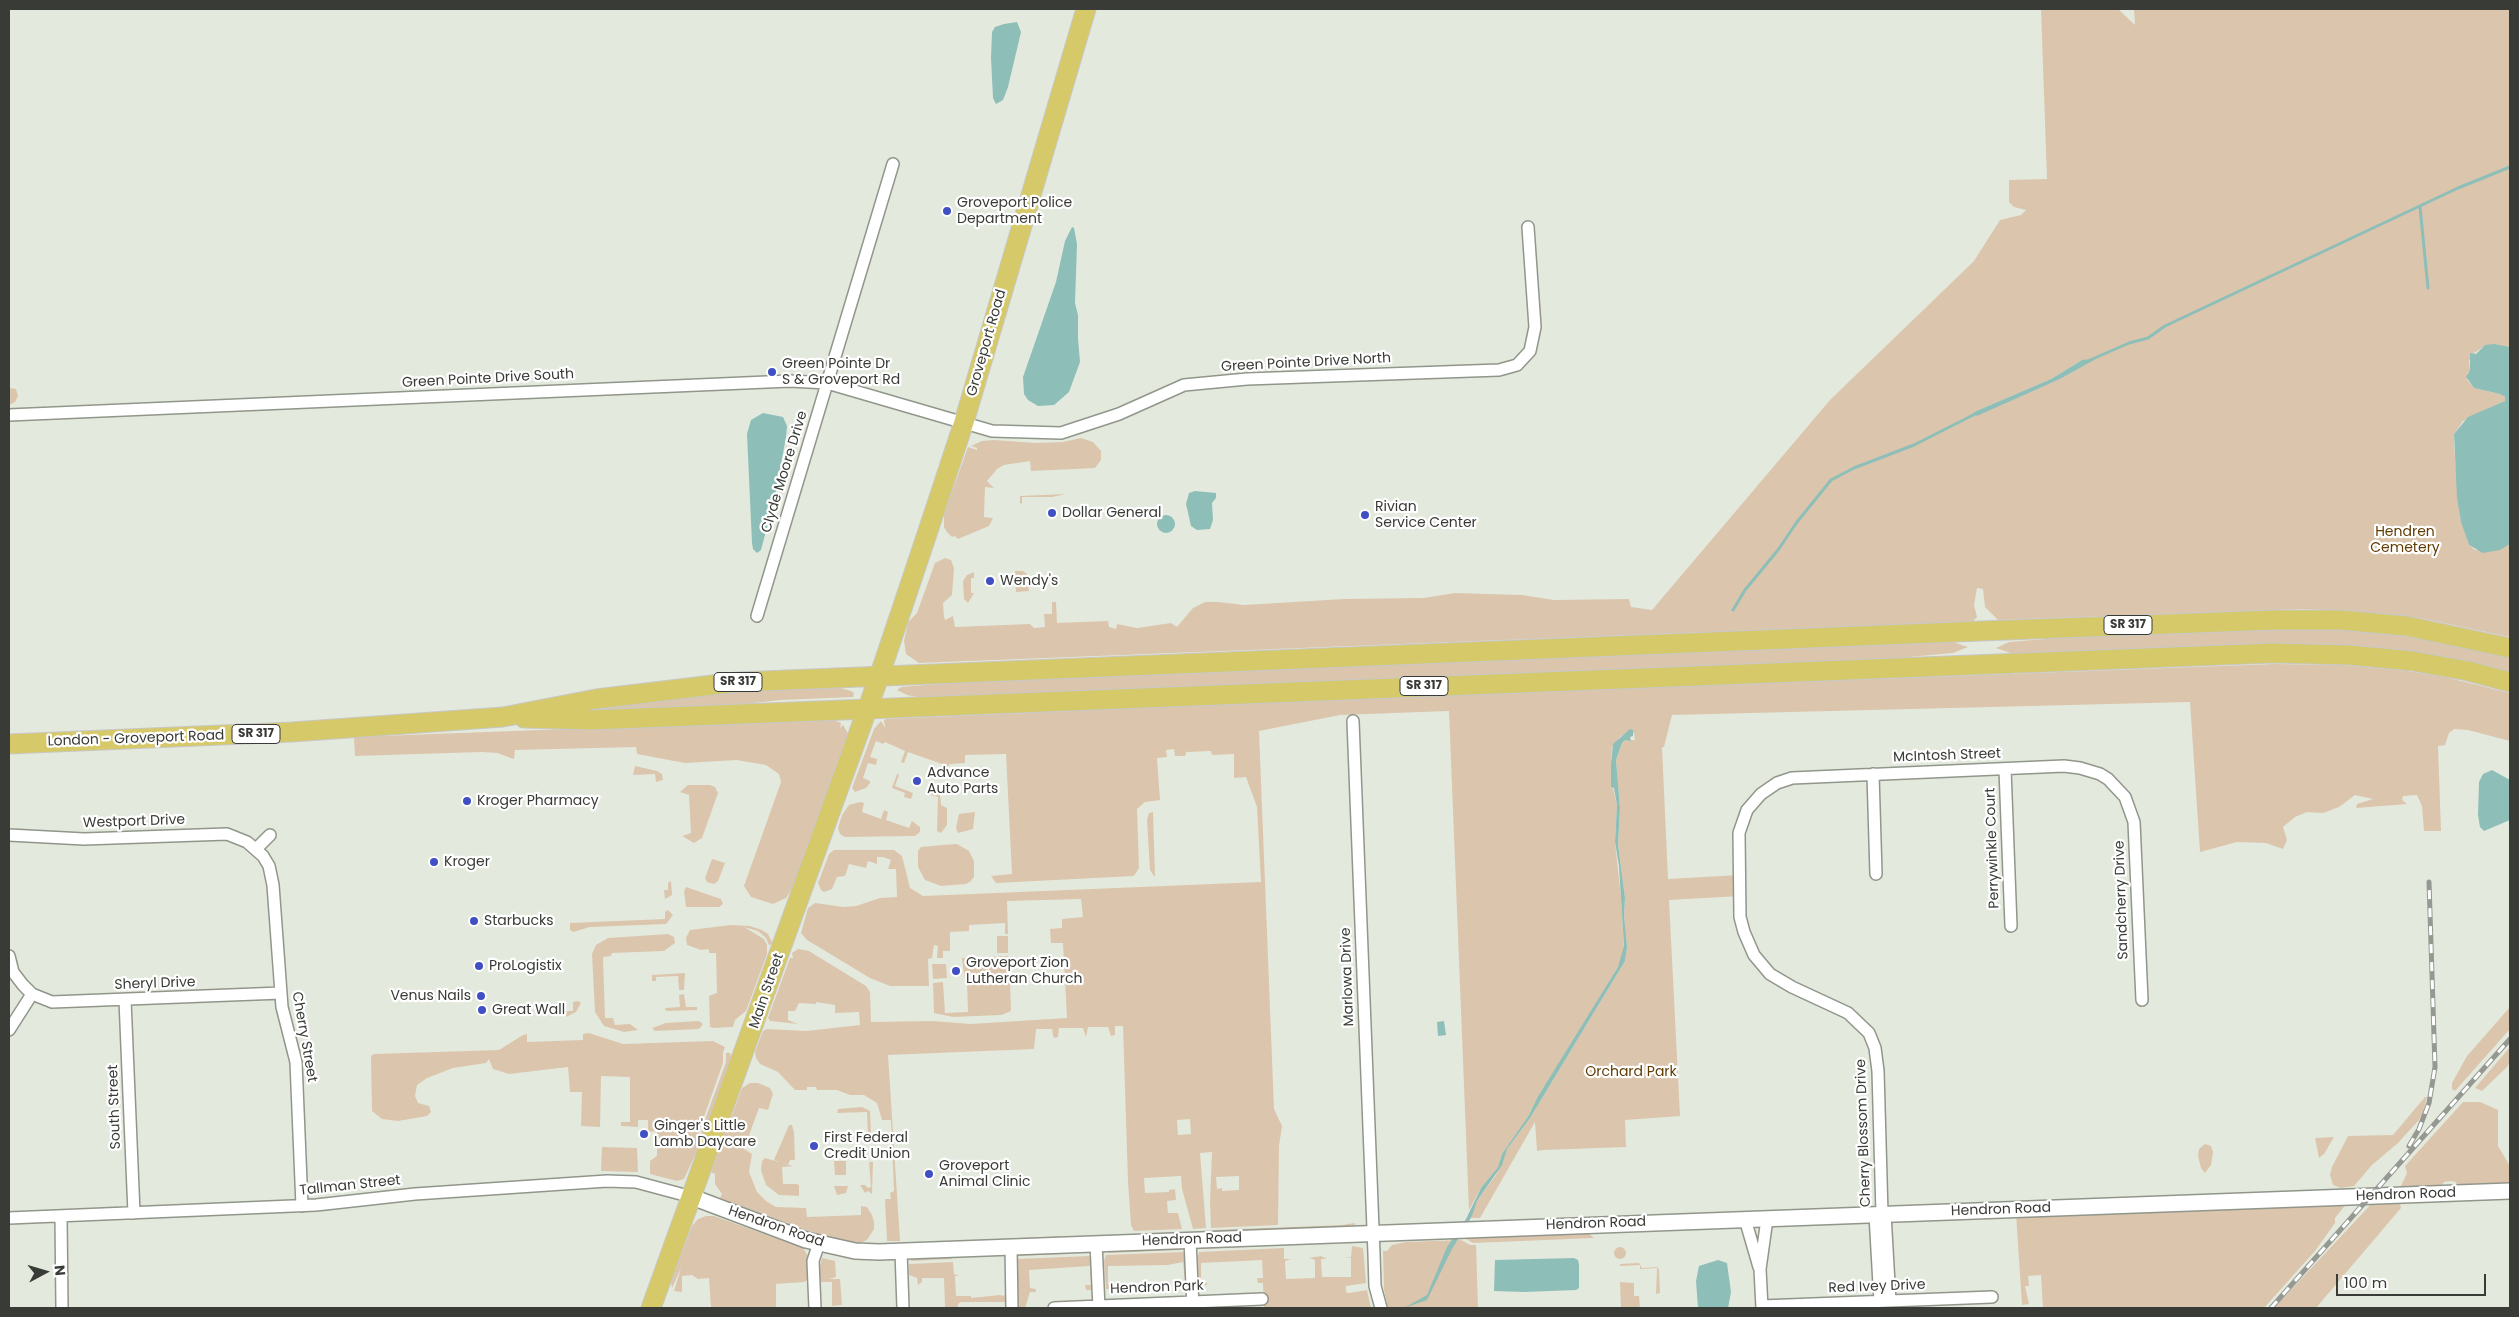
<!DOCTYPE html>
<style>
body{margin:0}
#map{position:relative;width:2519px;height:1317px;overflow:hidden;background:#e4e9de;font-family:Poppins,sans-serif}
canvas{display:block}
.frame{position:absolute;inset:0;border:10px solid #393b36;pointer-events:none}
.north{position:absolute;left:20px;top:1247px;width:50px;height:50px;-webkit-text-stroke:4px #fff;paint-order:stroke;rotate:84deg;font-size:14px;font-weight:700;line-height:20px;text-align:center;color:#393b36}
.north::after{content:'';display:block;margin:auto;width:18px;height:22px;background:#393b36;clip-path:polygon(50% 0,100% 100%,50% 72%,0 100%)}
.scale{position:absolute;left:2336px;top:1274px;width:150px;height:22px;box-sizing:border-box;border:2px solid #393b36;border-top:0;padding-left:6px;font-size:15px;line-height:18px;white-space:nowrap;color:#393b36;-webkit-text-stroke:4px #fff;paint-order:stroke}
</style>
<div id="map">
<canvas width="2519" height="1317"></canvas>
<div class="frame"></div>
<div class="north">N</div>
<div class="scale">100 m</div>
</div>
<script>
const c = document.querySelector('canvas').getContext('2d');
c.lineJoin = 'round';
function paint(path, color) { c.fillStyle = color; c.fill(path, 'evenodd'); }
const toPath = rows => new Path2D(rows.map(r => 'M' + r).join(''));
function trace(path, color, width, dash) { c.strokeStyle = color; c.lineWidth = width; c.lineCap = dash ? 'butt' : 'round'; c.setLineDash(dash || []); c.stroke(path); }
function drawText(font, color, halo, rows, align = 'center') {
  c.font = font + ' Poppins,sans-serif'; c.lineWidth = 4.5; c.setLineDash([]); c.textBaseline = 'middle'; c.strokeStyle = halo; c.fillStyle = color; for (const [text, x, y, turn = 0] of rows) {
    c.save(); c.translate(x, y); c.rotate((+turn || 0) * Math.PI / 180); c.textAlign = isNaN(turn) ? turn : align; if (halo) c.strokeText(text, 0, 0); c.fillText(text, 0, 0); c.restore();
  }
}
const green = toPath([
 [2041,9,2118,9,2135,25,2134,9,2510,9,2510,347,2486,345,2473,354,2469,361,2470,370,2467,374,2467,380,2474,388,2500,394,2505,397,2505,401,2463,421,2454,434,2454,446,2460,517,2469,545,2475,550,2499,550,2510,544,2510,637,2424,619,2348,611,2303,609,1998,620,1985,607,1983,589,1977,588,1974,605,1977,617,1973,621,1963,622,919,663,906,654,904,641,908,622,917,613,935,563,945,558,951,560,954,568,952,595,943,603,944,617,945,620,953,616,955,627,1030,624,1034,628,1045,627,1044,614,1052,614,1052,602,1056,602,1057,623,1108,621,1109,627,1116,629,1117,624,1137,628,1171,623,1177,627,1193,608,1205,602,1218,602,1244,605,1344,599,1424,598,1455,593,1522,595,1554,600,1629,599,1631,607,1652,610,1830,400,1974,261,2000,220,2021,215,2026,210,2014,207,2009,202,2009,180,2047,179],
 [2082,360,2093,360,2060,379,1976,415,1974,412,2051,379],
 [9,388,16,389,18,396,15,402,9,405],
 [1081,438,1093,442,1101,451,1101,460,1095,468,1031,471,1030,461,1004,465,997,469,987,481,994,488,985,487,984,517,993,518,989,526,958,539,955,536,952,537,947,532,944,527,944,514,968,447,977,450,977,448,971,446,982,441,994,440,1036,443,1063,442],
 [1066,494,1052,497,1022,497,1022,504,1020,503,1020,496],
 [1015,571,1023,571,1027,574,1029,591,1016,592],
 [974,572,974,578,971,578,971,593,974,593,968,603,964,599,963,581,967,575],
 [2314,627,2393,632,2510,655,2510,675,2489,668,2013,654,1996,648,2009,642,2130,632],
 [1950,641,1968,647,1953,653,1842,663,927,699,907,695,897,690,901,687,1049,675],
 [2274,664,2343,665,2408,671,2445,677,2510,693,2510,741,2468,730,2454,729,2449,733,2445,745,2438,746,2441,831,2424,831,2422,806,2417,795,2403,796,2402,800,2407,804,2356,808,2357,804,2373,799,2355,795,2339,807,2323,813,2307,812,2295,817,2283,827,2287,840,2283,849,2266,843,2237,842,2200,852,2190,702,1672,715,1664,747,1662,747,1668,879,1739,875,1740,896,1669,900,1680,1116,1625,1120,1626,1147,1544,1150,1537,1151,1535,1122,1480,1218,1471,1218,1477,1201,1496,1175,1507,1149,1530,1118,1625,961,1627,947,1624,915,1625,898,1618,845,1620,808,1616,760,1622,743,1625,740,1635,740,1634,733,1626,733,1620,737,1612,747,1611,764,1611,787,1613,788,1617,805,1615,842,1621,897,1624,950,1622,957,1618,967,1584,1024,1537,1098,1529,1115,1502,1154,1498,1167,1481,1188,1469,1210,1449,711,1340,715,1259,731,1274,1109,1282,1126,1279,1146,1278,1225,1211,1228,1210,1202,1212,1152,1200,1153,1206,1228,1193,1229,1182,1189,1181,1176,1144,1178,1145,1193,1169,1192,1169,1190,1175,1189,1176,1200,1167,1201,1168,1213,1178,1213,1182,1229,1134,1231,1131,1225,1128,1182,1123,1026,1115,1026,1115,1035,1111,1036,1108,1027,1088,1027,1086,1037,1083,1028,1059,1028,1058,1037,1055,1038,1053,1036,1052,1029,1036,1029,1034,1049,888,1055,900,1241,887,1241,885,1199,891,1199,890,1193,894,1191,891,1120,882,1120,877,1103,864,1095,850,1095,837,1090,817,1090,816,1087,807,1087,807,1090,795,1090,778,1072,760,1064,756,1058,755,1052,763,1031,767,1029,806,1031,860,1025,859,1012,835,1013,835,1005,816,1002,816,1004,799,1003,795,1011,788,1011,788,1020,798,1024,770,1021,768,1018,790,958,793,958,792,953,798,949,809,951,866,986,870,992,871,1022,932,1021,971,1024,1067,1018,1063,943,1051,943,1050,929,1062,928,1062,919,1083,917,1081,899,1007,901,1008,934,1005,934,1005,923,969,925,969,931,950,932,950,951,943,951,943,958,937,958,938,946,934,945,932,958,928,959,929,986,890,986,870,978,807,940,801,933,808,908,815,903,844,907,856,906,880,898,897,897,896,869,888,869,891,860,883,857,877,857,877,864,868,861,866,868,849,864,845,876,837,877,832,889,824,892,821,890,818,883,829,854,834,850,894,850,902,856,910,888,923,896,1261,882,1257,807,1246,777,1234,778,1234,754,1212,755,1211,751,1186,752,1185,756,1175,756,1174,749,1166,750,1167,757,1157,758,1160,800,1145,802,1137,809,1139,868,1134,876,996,883,991,876,1012,874,1006,754,965,755,965,763,950,764,946,770,940,769,942,764,908,752,904,763,901,762,905,751,885,742,883,744,876,741,870,757,877,759,876,765,868,763,863,778,870,781,870,783,866,788,855,792,852,788,874,729,881,721,885,728,884,720,886,719,1369,698],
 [1190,1119,1191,1134,1178,1135,1177,1120],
 [1239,1176,1239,1190,1222,1191,1222,1188,1217,1189,1216,1177],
 [837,687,851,691,854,693,853,697,781,700,725,706,544,714,694,693],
 [832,719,841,723,840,728,843,725,849,735,836,783,818,817,792,889,786,898,773,904,751,897,744,886,781,782,779,774,766,765,737,760,685,763,637,754,636,747,515,750,514,759,497,753,482,752,355,756,354,737],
 [635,766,657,771,662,774,663,780,656,782,655,774,633,775],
 [897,774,899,775,895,786,913,793,911,799,904,797,905,793,892,788],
 [688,785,710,785,715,787,718,793,702,838,694,843,682,836,691,833,689,795,680,792],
 [932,792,940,795,941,805,947,808,947,825,941,833,937,831,938,797,931,795],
 [860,802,864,803,862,812,881,819,884,810,888,812,886,820,909,828,912,821,920,827,920,832,915,836,845,837,840,834,838,828,842,815,849,805],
 [975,812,973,829,958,833,956,828,959,814],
 [1153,812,1155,876,1154,876,1150,870,1147,820,1149,813],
 [942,845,957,844,969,851,974,861,974,877,971,881,966,884,941,886,925,880,918,867,918,851,921,847],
 [712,859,725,863,718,881,714,884,707,882,705,878],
 [671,881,672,895,665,899,664,890,668,890,668,883],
 [686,887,721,899,723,904,719,907,686,907,684,891],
 [668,910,673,915,666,924,590,927,573,932,570,930,570,923,665,919,665,912],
 [731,925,750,926,762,930,768,934,773,944,769,945,766,938,758,931,744,927,764,939,767,945,767,954,746,1011,735,1020,733,1027,713,1028,710,1027,709,996,717,993,716,953,709,953,709,949,701,950,687,945,686,938,690,930],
 [668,934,674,937,675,943,664,951,612,953,611,956,603,957,605,1018,613,1018,615,1025,630,1024,638,1030,624,1032,604,1026,595,1012,592,954,596,945,608,938],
 [997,936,1008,936,1008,953,997,953],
 [1009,956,1011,1010,1009,1012,1001,1015,953,1017,934,1013,933,983,943,982,945,1013,968,1012,967,982,965,981,962,958],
 [932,964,946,964,947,978,933,979],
 [685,973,684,990,679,990,678,976,656,977,656,981,652,981,652,975],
 [684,994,686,1007,697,1007,697,1010,666,1011,665,1008,680,1007,679,995],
 [578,1001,581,1003,576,1012,566,1017,565,1011,573,1011,573,1002],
 [2510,1007,2510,1029,2455,1091,2452,1089,2452,1083,2467,1056],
 [699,1021,703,1024,699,1029,655,1031,652,1028,666,1023],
 [589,1033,623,1044,713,1041,725,1047,723,1053,723,1063,700,1128,697,1151,684,1179,677,1181,650,1174,650,1161,657,1156,657,1131,648,1132,648,1120,638,1120,638,1127,621,1126,621,1122,630,1122,630,1077,601,1076,600,1127,581,1126,582,1092,570,1092,568,1067,509,1074,493,1069,489,1059,486,1063,453,1068,427,1078,417,1085,415,1096,418,1103,429,1106,431,1112,427,1116,398,1121,382,1119,372,1111,371,1056,374,1054,499,1050,523,1035,527,1034,527,1042,583,1040,583,1034],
 [2510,1047,2510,1062,2507,1067,2482,1091,2475,1088],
 [726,1053,730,1053,732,1061,699,1151,702,1128,726,1062],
 [750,1083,758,1083,770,1088,773,1094,768,1110,759,1108,744,1149,752,1154,749,1172,757,1192,766,1201,776,1207,806,1208,807,1217,861,1215,861,1206,867,1207,872,1215,874,1222,874,1229,867,1240,858,1244,821,1236,720,1198,722,1194,715,1184,715,1174,711,1172,742,1088],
 [2425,1097,2427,1097,2423,1113,2419,1120,2398,1143,2372,1165,2354,1186,2341,1188,2333,1185,2330,1175,2332,1167,2348,1136,2393,1135],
 [2463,1102,2480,1102,2498,1110,2498,1146,2510,1166,2510,1186,2457,1186,2456,1182,2451,1181,2444,1182,2441,1186,2434,1188,2398,1189,2401,1186,2407,1173,2405,1166],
 [862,1107,870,1111,871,1135,868,1135,867,1112,837,1113,838,1109],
 [789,1125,792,1125,794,1132,795,1160,790,1160,788,1165,774,1160],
 [2334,1137,2324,1154,2319,1158,2315,1138],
 [2205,1144,2211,1146,2213,1152,2211,1165,2205,1173,2201,1168,2198,1156,2199,1149],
 [602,1147,637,1148,638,1172,601,1171],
 [765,1158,793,1166,782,1167,783,1184,796,1184,799,1185,799,1196,779,1195,766,1185,761,1170,762,1161],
 [834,1161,846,1161,846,1175,835,1175],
 [869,1162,873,1162,872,1194,868,1191,865,1193,860,1185,865,1185,868,1188,871,1187],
 [834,1186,848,1186,846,1193,837,1195],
 [2399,1200,2401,1208,2316,1308,2274,1308,2374,1201],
 [2347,1203,2335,1218,2335,1223,2315,1251,2264,1308,2043,1308,2041,1275,2028,1276,2029,1286,2025,1286,2029,1304,2022,1305,2016,1214],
 [706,1216,714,1216,803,1248,808,1256,809,1279,804,1282,776,1284,776,1308,711,1308,709,1278,698,1279,692,1275,682,1276,682,1292,674,1291,681,1268,672,1288,671,1282,692,1226,698,1219],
 [1355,1223,1355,1226,1343,1227,1216,1232,1213,1230,1342,1225],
 [1586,1231,1594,1238,1473,1243,1463,1237],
 [1067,1236,1067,1238,956,1241,974,1240],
 [1461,1240,1470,1245,1476,1245,1478,1308,1388,1308,1384,1290,1383,1251,1387,1251,1392,1245,1406,1242],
 [1281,1244,1283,1245,1202,1249,1204,1247],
 [1352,1246,1363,1248,1366,1283,1346,1286,1346,1292,1349,1293,1367,1290,1371,1308,1264,1308,1263,1283,1258,1283,1257,1278,1263,1278,1262,1260,1201,1263,1201,1282,1207,1282,1207,1285,1199,1285,1197,1259,1199,1252,1284,1248,1284,1259,1291,1259,1285,1261,1286,1279,1315,1278,1315,1260,1309,1258,1321,1256,1327,1259,1321,1259,1322,1277,1351,1277,1351,1258,1345,1257,1351,1257],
 '1614 1253a6 6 0 1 1 12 0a6 6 0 1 1-12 0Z',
 [1179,1248,1181,1250,1108,1253,1110,1251],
 [1067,1251,1068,1254,1017,1256,1021,1253],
 [1183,1252,1185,1256,1187,1285,1179,1286,1179,1281,1185,1281,1183,1262,1168,1265,1108,1266,1108,1284,1114,1284,1114,1289,1106,1289,1104,1261,1106,1255],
 [1089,1256,1092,1261,1095,1290,1086,1290,1085,1285,1091,1285,1090,1266,1029,1270,1030,1288,1036,1289,1036,1292,1030,1292,1025,1308,1017,1308,1016,1259],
 [950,1257,952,1259,910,1261,915,1258],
 [822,1258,835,1261,836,1277,829,1279,840,1279,842,1305,832,1306,832,1282,821,1282,819,1270],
 [953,1262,954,1274,959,1276,955,1276,956,1296,971,1296,971,1298,1000,1295,1003,1296,1007,1293,1007,1302,961,1302,958,1304,958,1308,947,1308,945,1307,944,1278,922,1278,922,1282,918,1285,917,1278,909,1275,909,1264],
 [1639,1263,1642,1268,1657,1267,1659,1269,1660,1293,1656,1294,1657,1268,1640,1269,1640,1265,1620,1266,1620,1264],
 [1620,1282,1634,1283,1634,1296,1639,1296,1640,1308,1621,1308]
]);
const water = toPath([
 [1017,22,1021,32,1008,87,1003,100,996,104,993,98,991,58,992,32,995,27,1004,24],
 [1072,227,1074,228,1077,244,1075,303,1078,315,1078,339,1080,362,1069,392,1054,405,1038,406,1028,400,1024,394,1023,377,1056,282,1065,241],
 [2494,344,2510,347,2510,544,2500,550,2483,553,2469,545,2461,522,2457,498,2454,434,2468,417,2505,401,2505,397,2500,394,2474,388,2466,377,2470,370,2470,353,2476,354,2485,345],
 [2091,359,2094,360,2060,379,1988,411,1977,416,1974,412,2051,379,2082,360],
 [763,413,783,417,787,426,786,437,775,497,761,550,757,553,753,549,752,543,747,434,751,420],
 [1195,491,1216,493,1216,498,1212,503,1213,520,1210,529,1197,530,1191,526,1186,504,1189,493],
 '1157 524a9 9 0 1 1 18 0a9 9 0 1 1-18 0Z',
 [1630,729,1633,730,1633,736,1630,737,1631,741,1625,740,1622,743,1616,760,1620,808,1618,845,1625,898,1624,915,1627,947,1625,961,1530,1118,1507,1149,1502,1165,1477,1201,1472,1216,1452,1249,1427,1300,1404,1308,1427,1295,1447,1247,1466,1219,1481,1188,1498,1167,1502,1154,1529,1115,1537,1098,1618,967,1624,946,1619,866,1615,842,1617,805,1614,788,1611,787,1611,764,1613,744],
 [2492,770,2510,780,2510,820,2484,831,2480,827,2478,815,2479,782,2483,774],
 [1444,1021,1446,1035,1438,1036,1437,1022],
 [1574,1258,1578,1260,1579,1265,1579,1288,1576,1290,1524,1292,1494,1291,1495,1260],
 [1718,1260,1727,1263,1731,1292,1728,1308,1698,1308,1696,1281,1699,1266]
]);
const stream = toPath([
 [2420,207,2428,288],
 [2088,361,2129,343,2148,338,2165,326,2458,188,2510,167],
 [1733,610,1745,590,1778,550,1797,522,1831,480,1854,468,1914,445,1979,412]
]);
const minor = toPath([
 [9,415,790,381,827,383,992,431,1061,433,1119,414,1184,385,1247,379,1499,370,1517,365,1530,351,1535,327,1528,227],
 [757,616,893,164],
 [1353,721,1374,1254,1375,1286,1381,1308],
 [2005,769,2011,926],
 [1873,774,1876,874],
 [9,835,84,839,227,834,247,842,263,856,269,866,273,885,282,1007,296,1062,302,1206],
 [256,849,270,835],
 [9,956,13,972,23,985,32,994,52,1002,281,993],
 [125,1000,134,1213],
 [9,1030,32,994],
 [1882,1214,1878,1071,1875,1048,1869,1033,1848,1013,1792,987,1770,974,1754,955,1744,932,1740,917,1739,833,1747,810,1761,794,1777,783,1792,778,2064,766,2080,768,2100,774,2108,779,2125,797,2134,822,2142,1000],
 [1885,1214,1890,1301],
 [1875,1215,1880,1302],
 [61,1216,62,1308],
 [9,1218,316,1205,415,1194,607,1181,636,1182,692,1197],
 [1745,1219,1759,1267],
 [1190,1240,1193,1308],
 [1096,1243,1099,1308],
 [1011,1247,1012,1308],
 [901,1251,903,1308],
 [1762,1306,1992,1297],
 [815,1308,813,1261,819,1243],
 [1054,1308,1262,1299],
 [1762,1308,1760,1269,1767,1219]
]);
const tertiary = toPath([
 [692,1197,806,1240,855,1251,879,1252,2510,1191]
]);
const primary = toPath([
 [524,718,591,720,2273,653,2349,655,2412,661,2468,671,2510,682],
 [9,744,292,732,503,717,596,699,738,682,1981,631,2275,620,2340,620,2406,626,2510,648],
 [651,1308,880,674,925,540,964,422,1086,9]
]);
const rail = toPath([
 [2409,1146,2419,1129,2429,1103,2435,1067,2429,882],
 [2271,1308,2510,1039]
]);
const markers = [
 [947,211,5,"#404fc3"],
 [772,372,5,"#404fc3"],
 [1052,513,5,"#404fc3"],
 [1365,515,5,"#404fc3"],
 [990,581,5,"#404fc3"],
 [917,781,5,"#404fc3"],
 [467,801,5,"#404fc3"],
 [434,862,5,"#404fc3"],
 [474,921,5,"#404fc3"],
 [479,966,5,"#404fc3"],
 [956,971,5,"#404fc3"],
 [481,996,5,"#404fc3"],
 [482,1010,5,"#404fc3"],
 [644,1134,5,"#404fc3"],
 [814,1146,5,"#404fc3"],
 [929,1174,5,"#404fc3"]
];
const shields = [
 [2128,625,48],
 [738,682,48],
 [1424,686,48],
 [256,734,48]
];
const shieldNames = [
 ["SR 317",2128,625],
 ["SR 317",738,682],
 ["SR 317",1424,686],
 ["SR 317",256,734]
];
const poiNames = [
 ["Groveport Police",957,203],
 ["Department",957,219],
 ["Green Pointe Dr",782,364],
 ["S & Groveport Rd",782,380],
 ["Rivian",1375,507],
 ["Service Center",1375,523],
 ["Dollar General",1062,513],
 ["Wendy's",1000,581],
 ["Advance",927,773],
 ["Auto Parts",927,789],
 ["Kroger Pharmacy",477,801],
 ["Kroger",444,862],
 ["Starbucks",484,921],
 ["Groveport Zion",966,963],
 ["Lutheran Church",966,979],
 ["ProLogistix",489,966],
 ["Venus Nails",471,996,"right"],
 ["Great Wall",492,1010],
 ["Ginger's Little",654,1126],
 ["Lamb Daycare",654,1142],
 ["First Federal",824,1138],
 ["Credit Union",824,1154],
 ["Groveport",939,1166],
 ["Animal Clinic",939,1182]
];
const streetNames = [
 ["Groveport Road",987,343,-74],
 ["Green Pointe Drive North",1306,363,-3],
 ["Green Pointe Drive South",488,379,-3],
 ["Clyde Moore Drive",785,472,-73],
 ["London - Groveport Road",136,739,-2],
 ["McIntosh Street",1947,756,-2],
 ["Westport Drive",134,822,-2],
 ["Perrywinkle Court",1993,848,-92],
 ["Sandcherry Drive",2122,900,-92],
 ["Marlowa Drive",1348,977,-92],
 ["Sheryl Drive",155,984,-2],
 ["Main Street",767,991,-71],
 ["Cherry Street",304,1037,80],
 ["South Street",115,1107,-92],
 ["Cherry Blossom Drive",1864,1133,-92],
 ["Tallman Street",350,1186,-6],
 ["Hendron Road",2406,1195,-2],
 ["Hendron Road",2001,1210,-2],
 ["Hendron Road",1596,1224,-2],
 ["Hendron Road",776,1227,19],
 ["Hendron Road",1192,1240,-2],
 ["Red Ivey Drive",1877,1287,-2],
 ["Hendron Park",1157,1288,-2]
];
const parkNames = [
 ["Hendren",2405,532],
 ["Cemetery",2405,548],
 ["Orchard Park",1631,1072]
];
paint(green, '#dbc6ad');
paint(water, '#8ebeb8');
trace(stream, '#8ebeb8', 3);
trace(minor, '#91968b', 14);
trace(tertiary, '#91968b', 18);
trace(primary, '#c8c8c7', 21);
trace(minor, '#fff', 11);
trace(tertiary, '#fff', 15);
trace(primary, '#d6c969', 19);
trace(rail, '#959991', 5);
trace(rail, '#fff', 3, [9]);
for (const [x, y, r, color] of markers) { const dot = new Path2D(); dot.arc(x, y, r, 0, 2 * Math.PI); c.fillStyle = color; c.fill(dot); trace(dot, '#fff', 2); }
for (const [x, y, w] of shields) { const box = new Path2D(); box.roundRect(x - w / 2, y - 9.5, w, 19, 4); c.fillStyle = '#fff'; c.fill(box); trace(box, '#393b36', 1); }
drawText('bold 12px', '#393b36', null, shieldNames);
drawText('14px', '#393b36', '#fff', poiNames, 'left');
drawText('14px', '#393b36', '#fff', streetNames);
drawText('14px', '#603c03', '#fff', parkNames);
</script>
